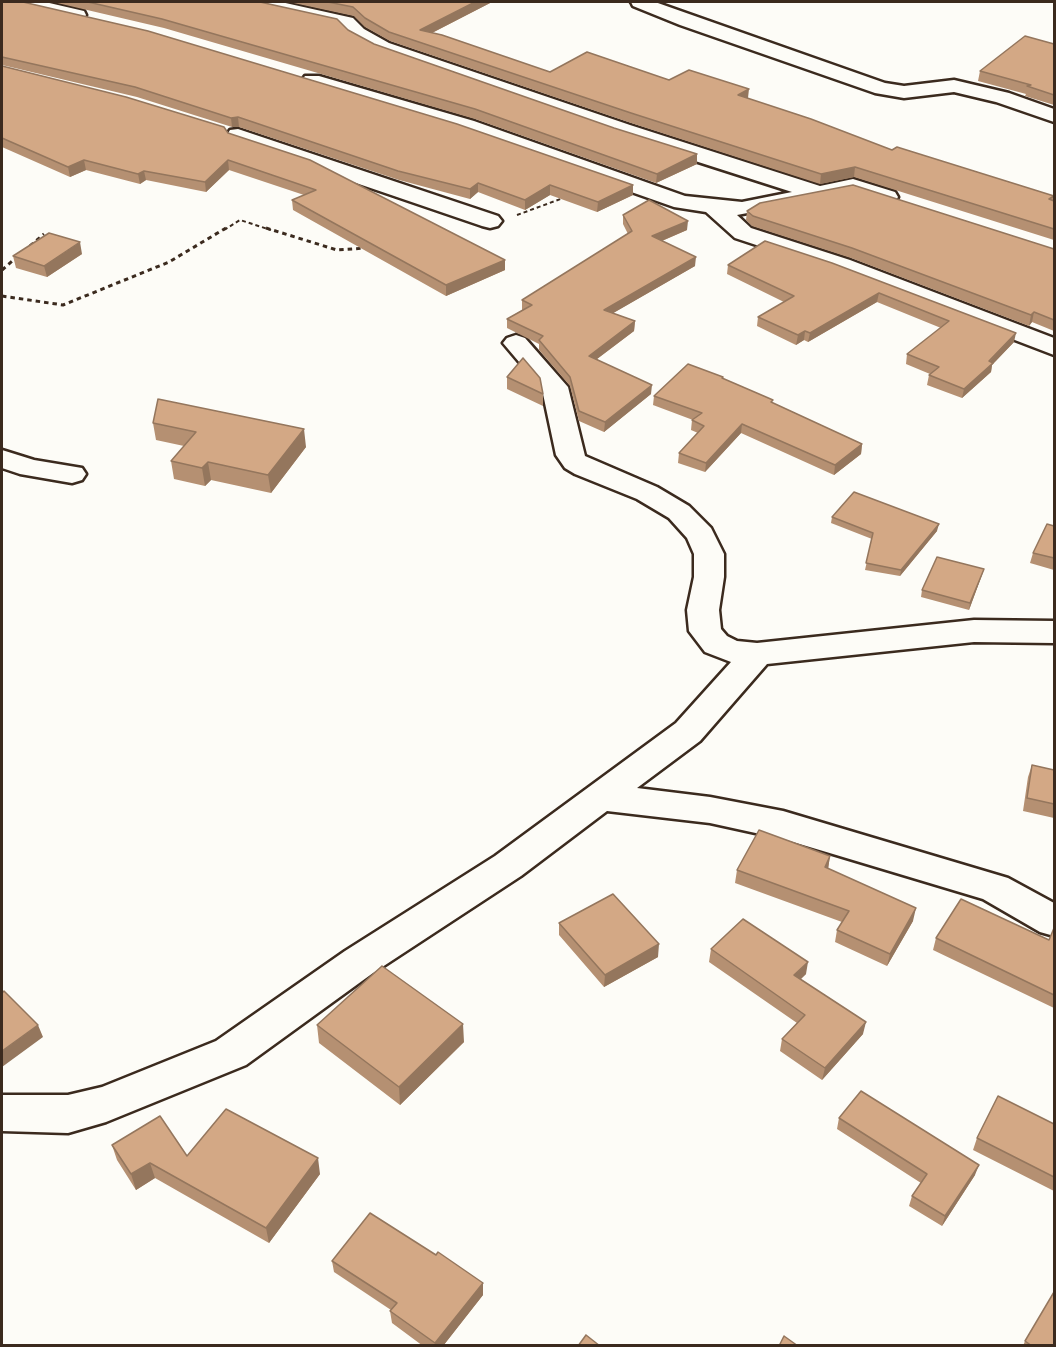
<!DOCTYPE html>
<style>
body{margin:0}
#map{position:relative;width:1056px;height:1347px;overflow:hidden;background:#fdfcf7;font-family:Sriracha,sans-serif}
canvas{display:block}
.frame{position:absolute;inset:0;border:3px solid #3b2a1e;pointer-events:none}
</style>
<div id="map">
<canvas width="1056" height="1347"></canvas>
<div class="frame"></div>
</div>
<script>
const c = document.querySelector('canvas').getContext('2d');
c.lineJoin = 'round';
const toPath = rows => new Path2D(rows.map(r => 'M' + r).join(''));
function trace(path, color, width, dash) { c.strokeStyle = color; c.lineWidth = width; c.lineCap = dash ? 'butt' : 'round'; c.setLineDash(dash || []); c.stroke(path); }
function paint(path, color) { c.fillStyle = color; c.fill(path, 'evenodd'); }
const pathFar1 = toPath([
 [517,215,566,197],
 [224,230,240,220,271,230]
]);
const path = toPath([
 [266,228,337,250,366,248],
 [30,246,44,234],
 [2,270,17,257],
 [2,296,63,305,169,262,226,228]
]);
const street = toPath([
 [15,2,45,2,84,11,86,15,84,19,77,21,17,6,15,2],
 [250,2,281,2,353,18,364,29,389,43,630,125,820,186,853,179,895,192,898,197,895,202,887,204,852,193,737,215,751,228,850,260,1054,338,1054,355,832,270,735,238,706,212,674,207,458,131,305,84,302,80,305,76,319,76,474,121,685,196,742,202,792,192,614,135,375,51,350,37,339,26,252,6,250,2],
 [631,2,655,2,885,83,904,86,954,80,1009,93,1054,109,1054,122,996,102,954,92,904,98,875,93,680,25,633,6,631,2],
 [238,129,498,216,502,221,498,226,490,228,482,226,230,140,227,135,230,130,238,129],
 [516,335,525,338,568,387,585,456,657,487,689,506,711,528,724,554,724,577,719,610,721,629,727,636,737,641,757,643,974,620,1054,621,1054,643,974,642,767,664,700,741,637,788,710,797,783,811,1008,878,1054,903,1054,936,1040,932,983,899,783,839,710,823,607,811,521,876,373,973,246,1065,106,1122,68,1133,2,1131,2,1095,68,1095,102,1087,216,1041,345,951,495,856,676,723,731,662,705,652,689,631,687,610,694,577,694,554,687,538,669,518,637,499,575,474,565,468,556,455,542,389,503,343,507,338,516,335],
 [2,450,34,460,82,468,86,474,82,480,72,483,20,474,2,468,2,450]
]);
const wall = toPath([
 [2,2,633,185,633,195,597,212,550,195,525,210,478,192,470,199,399,180,239,127,232,127,137,97,2,65],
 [53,2,260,2,348,30,374,44,697,164,656,183,475,119,164,28],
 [289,2,492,2,432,33,550,72,669,80,748,98,747,98,892,150,1054,196,1053,201,1054,201,1054,240,854,177,820,184,631,123,390,41,365,27,354,16],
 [1054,44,1054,105,1025,96,1026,94,978,81,980,71],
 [2,66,228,133,505,260,505,270,446,296,293,210,292,200,304,195,229,170,206,192,146,180,140,184,86,170,70,177,2,147],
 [747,211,1054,249,1054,331,1032,322,1029,326,851,258,752,226,746,220],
 [623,215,687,230,662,241,695,266,613,313,635,321,634,331,597,359,651,394,604,432,579,421,570,386,539,350,539,344,507,328,507,319,522,310,522,300,628,234,623,224],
 [765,241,1014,342,992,365,991,372,962,398,927,385,929,375,930,374,906,364,907,354,941,328,877,302,808,342,804,340,796,345,757,326,758,317,784,302,727,274,728,265],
 [82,254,47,277,16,268,13,256],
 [507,377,543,394,543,406,507,389],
 [723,377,723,379,773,403,862,444,861,454,834,475,741,433,705,472,678,463,679,453,698,433,691,430,692,420,693,420,653,405,654,396],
 [153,423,306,447,271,493,211,480,205,486,174,479,171,461,184,446,156,440],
 [832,517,937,531,900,576,865,570,872,539,831,523],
 [1054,526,1054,570,1030,563,1033,553],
 [984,569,969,610,921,597,922,590],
 [1032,765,1054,770,1054,818,1023,811,1028,777],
 [830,856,828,869,913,921,887,966,835,942,837,930,842,922,735,883,737,870],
 [559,923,658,957,604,987,559,935],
 [1054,928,1054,1008,933,950,936,938,1049,940],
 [711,949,806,974,800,979,863,1034,822,1080,780,1051,782,1039,797,1023,709,962],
 [317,1025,464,1042,400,1105,319,1043],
 [839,1118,975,1175,942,1226,909,1206,912,1196,921,1183,837,1129],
 [1054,1124,1054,1191,973,1150,977,1138],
 [112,1145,187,1156,320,1174,269,1243,155,1178,136,1190,117,1160],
 [332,1261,483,1295,443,1346,423,1346,392,1323,390,1311,391,1310,334,1272],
 [1025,1341,1054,1346,1023,1346]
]);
const shadedWall = toPath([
 [475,2,492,2,420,39,420,30],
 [749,89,748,98,737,105,738,95],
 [238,117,239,127,232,127,231,118],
 [697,154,697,164,656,183,657,174],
 [84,160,86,170,70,177,68,167],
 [228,160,229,170,206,192,205,182],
 [855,167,854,177,820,184,821,174],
 [144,171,146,180,140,184,138,174],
 [478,183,478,192,470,199,470,189],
 [550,185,550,195,525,210,525,200],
 [633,185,633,195,597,212,598,202],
 [688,221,687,230,652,245,652,236],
 [80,242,82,254,47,277,44,266],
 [696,257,695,266,603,319,604,310],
 [505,260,505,270,446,296,446,285],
 [879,293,877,302,808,342,810,333],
 [1034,312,1032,322,1029,326,1031,315],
 [635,321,634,331,589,365,589,356],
 [805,331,804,340,796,345,798,335],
 [1016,333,1014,342,992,365,991,372,962,398,964,389],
 [652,385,651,394,604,432,605,422],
 [742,424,741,433,705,472,706,463],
 [304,429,306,447,271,493,268,475],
 [862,444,861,454,834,475,835,465],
 [208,462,211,480,205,486,202,468],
 [939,524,937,531,900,576,901,570],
 [984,569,982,575,969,610,970,603],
 [830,856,828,869,825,867],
 [916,908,913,921,887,966,890,954],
 [659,944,658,957,604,987,605,975],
 [808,962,806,974,792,988,794,975],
 [866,1022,863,1034,822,1080,825,1068],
 [463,1024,464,1042,400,1105,399,1087],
 [38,1025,43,1037,2,1067,2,1051],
 [318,1158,320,1174,269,1243,266,1228],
 [150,1163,155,1178,136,1190,131,1174],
 [979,1165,975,1175,942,1226,945,1216],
 [483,1283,483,1295,443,1346,435,1346,435,1343]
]);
const building = toPath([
 [2,2,23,2,148,31,457,124,633,185,598,202,550,185,525,200,478,183,470,189,398,171,238,117,231,118,135,87,2,57,2,2],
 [88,2,260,2,337,19,348,30,374,44,614,128,697,154,657,174,475,109,162,19,88,2],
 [328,2,475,2,420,30,442,35,550,72,587,52,669,80,689,70,749,89,738,95,811,119,892,150,897,147,1054,196,1049,199,1054,201,1054,229,855,167,821,174,631,113,389,32,365,18,353,7,328,2],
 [1025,36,1054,44,1054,95,1027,86,1031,85,980,71,1025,36],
 [2,66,126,97,224,127,228,133,310,160,505,260,446,285,292,200,316,190,228,160,205,182,144,171,138,174,84,160,68,167,2,138,2,66],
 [853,185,1054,249,1054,320,1034,312,1031,315,852,248,753,216,747,211,760,203,853,185],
 [649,200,688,221,652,236,696,257,604,310,635,321,589,356,652,385,605,422,579,411,570,377,539,340,543,336,507,319,532,305,522,300,632,231,623,215,649,200],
 [49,233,80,242,44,266,13,256,49,233],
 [765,241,832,263,1016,333,989,361,993,363,964,389,929,375,939,367,907,354,949,321,879,293,810,333,805,331,798,335,758,317,794,296,728,265,765,241],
 [523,358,540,378,543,394,507,377,523,358],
 [688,364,723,377,722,378,773,400,771,402,862,444,835,465,742,424,706,463,679,453,704,426,692,420,702,413,654,396,688,364],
 [158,399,304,429,268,475,208,462,202,468,171,461,196,432,153,423,158,399],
 [854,492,939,524,901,570,866,563,873,533,832,517,854,492],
 [1047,524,1054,526,1054,558,1033,553,1047,524],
 [937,557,984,569,970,603,922,590,937,557],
 [1032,765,1054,770,1054,804,1027,798,1032,765],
 [759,830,830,856,825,867,916,908,890,954,837,930,849,911,737,870,759,830],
 [613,894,659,944,605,975,559,923,613,894],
 [961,899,1049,940,1054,928,1054,995,936,938,961,899],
 [743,919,808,962,794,975,866,1022,825,1068,782,1039,805,1015,711,949,743,919],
 [382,966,463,1024,399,1087,317,1025,382,966],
 [4,991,38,1025,2,1051,2,993,4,991],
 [861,1091,979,1165,945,1216,912,1196,927,1174,839,1118,861,1091],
 [998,1096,1054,1124,1054,1177,977,1138,998,1096],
 [226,1109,318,1158,266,1228,150,1163,131,1174,112,1145,160,1116,187,1156,226,1109],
 [370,1213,436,1255,438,1252,483,1283,435,1343,390,1311,397,1303,332,1261,370,1213],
 [1054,1292,1054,1346,1032,1346,1025,1341,1054,1292],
 [586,1335,600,1346,578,1346,586,1335],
 [784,1336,798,1346,779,1346,784,1336]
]);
trace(street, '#3b2a1e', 5);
trace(pathFar1, '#3b2a1e', 2, [4, 3]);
trace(path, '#3b2a1e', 3, [4.5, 4]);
paint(street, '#fdfcf7');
paint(wall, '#b59072');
paint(shadedWall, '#94765d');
paint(building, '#d3a885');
trace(building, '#94765d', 1.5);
</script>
